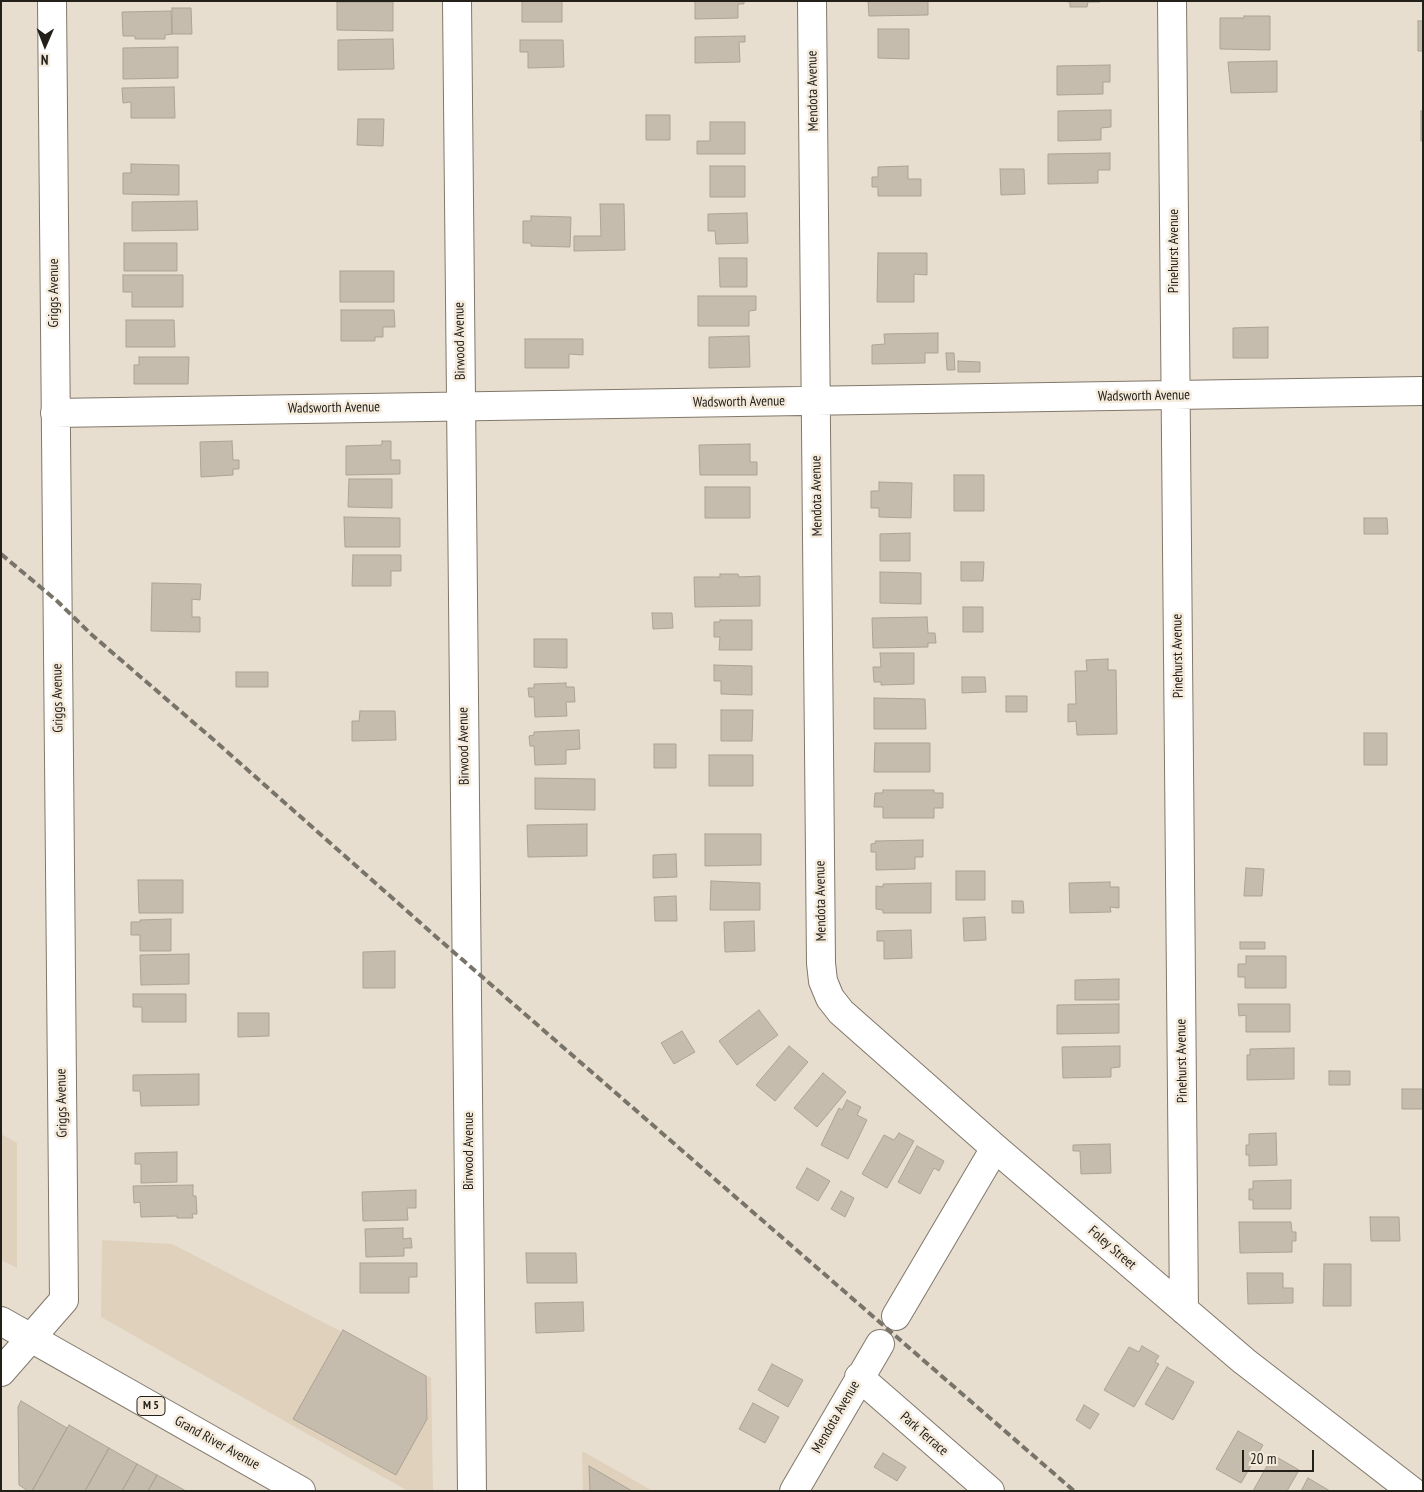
<!DOCTYPE html>
<style>
body{margin:0}
#map{position:relative;width:1424px;height:1492px;overflow:hidden;background:#e7decf;font-family:"PT Sans Narrow",sans-serif}
canvas{display:block}
.frame{position:absolute;inset:0;border:2px solid #23201a;pointer-events:none}
.north{position:absolute;left:20px;top:20px;width:50px;height:50px;-webkit-text-stroke:4px #f5ebdc;paint-order:stroke;rotate:181deg;font-size:14px;font-weight:700;line-height:20px;text-align:center;color:#23201a}
.north::after{content:'';display:block;margin:auto;width:18px;height:22px;background:#23201a;clip-path:polygon(50% 0,100% 100%,50% 72%,0 100%)}
.scale{position:absolute;left:1242px;top:1450px;width:72px;height:22px;box-sizing:border-box;border:2px solid #23201a;border-top:0;padding-left:6px;font-size:15px;line-height:18px;white-space:nowrap;color:#23201a;-webkit-text-stroke:4px #f5ebdc;paint-order:stroke}
</style>
<div id="map">
<canvas width="1424" height="1492"></canvas>
<div class="frame"></div>
<div class="north">N</div>
<div class="scale">20 m</div>
</div>
<script>
const c = document.querySelector('canvas').getContext('2d');
c.lineJoin = 'round';
function paint(path, color) { c.fillStyle = color; c.fill(path, 'evenodd'); }
const toPath = rows => new Path2D(rows.map(r => 'M' + r).join(''));
function trace(path, color, width, dash) { c.strokeStyle = color; c.lineWidth = width; c.lineCap = dash ? 'butt' : 'round'; c.setLineDash(dash || []); c.stroke(path); }
function drawText(font, color, halo, rows, align = 'center') {
  c.font = font + ' "PT Sans Narrow",sans-serif'; c.lineWidth = 5; c.setLineDash([]); c.textBaseline = 'middle'; c.strokeStyle = halo; c.fillStyle = color; for (const [text, x, y, turn = 0] of rows) {
    c.save(); c.translate(x, y); c.rotate((+turn || 0) * Math.PI / 180); c.textAlign = isNaN(turn) ? turn : align; if (halo) c.strokeText(text, 0, 0); c.fillText(text, 0, 0); c.restore();
  }
}
const built = toPath([
 [1,1134,17,1143,17,1268,1,1260],
 [102,1240,172,1244,431,1378,433,1491,408,1491,101,1317],
 [582,1451,653,1491,583,1491]
]);
const building = toPath([
 [522,1,562,1,562,22,522,22,522,1],
 [695,1,744,1,744,4,738,4,738,18,695,19,695,1],
 [868,1,928,1,928,15,869,16,868,1],
 [1060,1,1100,1,1100,2,1088,2,1087,7,1070,7,1070,2,1060,1],
 [337,2,393,2,393,31,337,30,337,2],
 [172,8,191,8,192,34,172,34,172,8],
 [171,11,172,34,165,35,165,39,135,39,135,36,123,36,122,12,171,11],
 [1244,16,1270,16,1270,50,1220,49,1220,18,1244,18,1244,16],
 [1418,21,1423,21,1423,51,1418,51,1418,21],
 [878,29,909,29,909,59,878,58,878,29],
 [745,36,745,42,739,42,740,62,695,63,695,37,745,36],
 [393,39,394,69,338,70,338,40,393,39],
 [520,40,563,40,564,67,528,68,528,52,520,52,520,40],
 [178,47,178,78,123,79,123,48,178,47],
 [1277,61,1277,92,1231,93,1228,62,1277,61],
 [1110,65,1110,82,1103,82,1103,94,1057,95,1057,66,1110,65],
 [174,87,175,118,131,118,131,102,123,103,122,88,174,87],
 [1111,110,1111,127,1101,128,1101,140,1058,141,1058,111,1111,110],
 [1421,111,1423,111,1423,141,1421,141,1421,111],
 [646,115,670,115,670,140,646,140,646,115],
 [358,119,384,119,383,146,357,145,358,119],
 [710,122,745,122,745,154,697,154,697,141,710,141,710,122],
 [1110,153,1110,170,1098,170,1098,183,1048,184,1048,154,1110,153],
 [131,164,179,165,179,195,123,194,123,173,131,173,131,164],
 [710,166,745,166,745,197,710,197,710,166],
 [908,166,908,179,921,179,921,196,878,196,878,187,872,187,872,177,878,177,878,167,908,166],
 [1000,169,1024,169,1025,194,1001,195,1000,169],
 [197,201,198,230,132,231,132,202,197,201],
 [600,204,624,204,625,250,574,251,574,236,601,236,600,204],
 [747,213,748,243,716,244,715,231,708,231,708,214,747,213],
 [531,216,571,217,570,247,531,246,531,243,523,243,523,221,531,221,531,216],
 [124,243,177,243,177,271,124,271,124,243],
 [878,253,927,253,927,275,914,274,914,302,877,302,878,253],
 [719,258,747,258,747,287,720,287,719,258],
 [340,271,394,271,394,302,340,302,340,271],
 [123,275,183,275,183,307,132,307,132,292,123,292,123,275],
 [698,296,756,296,756,310,749,311,749,326,698,326,698,296],
 [341,310,394,310,395,327,383,327,383,337,375,337,375,341,341,341,341,310],
 [126,320,174,320,175,347,126,347,126,320],
 [1268,327,1268,358,1233,358,1233,328,1268,327],
 [938,333,938,353,925,353,925,363,872,364,872,345,885,344,884,334,938,333],
 [749,336,750,367,709,368,709,337,749,336],
 [525,339,583,339,583,355,569,354,569,368,525,368,525,339],
 [946,353,954,353,955,370,947,370,946,353],
 [139,357,189,357,188,384,134,384,134,365,139,365,139,357],
 [958,361,980,362,980,372,958,372,958,361],
 [232,441,233,460,239,460,239,469,233,469,233,475,201,477,200,442,232,441],
 [382,441,391,441,391,460,400,460,400,474,346,475,346,446,382,445,382,441],
 [750,444,750,462,757,462,757,475,700,475,699,445,750,444],
 [954,475,984,475,984,511,954,511,954,475],
 [349,479,392,479,392,508,348,507,349,479],
 [879,482,912,483,911,518,879,517,879,508,871,508,871,491,879,491,879,482],
 [705,487,750,487,750,518,705,518,705,487],
 [344,517,400,518,400,547,345,547,344,517],
 [1364,518,1387,518,1388,534,1364,534,1364,518],
 [910,533,910,561,880,561,880,534,910,533],
 [353,555,401,555,401,571,391,571,391,586,352,586,353,555],
 [961,562,984,562,983,581,961,581,961,562],
 [880,572,921,573,921,604,880,603,880,572],
 [720,574,738,574,739,577,760,576,760,606,695,607,694,577,720,577,720,574],
 [152,583,201,584,200,600,192,599,192,617,200,617,200,632,151,631,152,583],
 [963,607,983,607,983,632,963,632,963,607],
 [652,613,672,613,673,628,653,629,652,613],
 [927,617,928,633,935,633,936,643,928,643,928,647,873,648,872,618,927,617],
 [720,620,752,620,752,650,719,650,720,637,714,637,714,622,720,622,720,620],
 [534,639,567,639,567,668,534,667,534,639],
 [880,653,914,653,914,684,881,685,881,682,874,682,873,667,881,667,880,653],
 [1108,659,1108,670,1116,670,1117,734,1077,735,1076,721,1068,722,1068,704,1076,704,1075,671,1087,671,1086,660,1108,659],
 [714,665,752,666,752,695,721,694,721,681,714,681,714,665],
 [236,672,268,672,268,687,236,687,236,672],
 [962,677,985,677,986,692,962,693,962,677],
 [566,683,566,687,574,687,575,702,566,702,567,716,535,717,534,697,529,697,528,688,534,688,534,684,566,683],
 [1006,696,1027,696,1027,712,1006,712,1006,696],
 [874,698,925,699,926,729,874,729,874,698],
 [721,710,753,710,752,741,721,741,721,710],
 [360,711,395,711,396,740,352,741,352,721,359,721,360,711],
 [579,730,580,749,566,750,566,764,535,765,534,746,530,746,529,736,534,735,534,732,579,730],
 [1364,733,1387,733,1387,765,1364,765,1364,733],
 [875,743,930,743,930,772,874,772,875,743],
 [654,744,676,744,676,768,654,768,654,744],
 [709,755,753,755,753,786,709,786,709,755],
 [535,778,595,779,595,810,535,809,535,778],
 [883,790,934,790,934,793,943,793,943,808,934,808,934,818,883,818,883,807,874,807,875,793,883,793,883,790],
 [587,824,587,856,528,857,527,825,587,824],
 [705,834,761,834,761,865,705,866,705,834],
 [923,840,923,857,915,857,915,869,876,870,876,852,871,852,871,844,876,843,875,841,923,840],
 [676,854,677,877,653,878,653,855,676,854],
 [1246,868,1264,869,1262,896,1244,896,1246,868],
 [956,871,985,871,985,900,956,900,956,871],
 [138,880,183,880,183,913,139,913,138,880],
 [711,881,760,883,760,910,710,910,711,881],
 [1110,882,1110,887,1119,887,1119,908,1110,907,1111,912,1070,913,1069,883,1110,882],
 [931,883,931,913,883,913,883,910,876,909,876,886,883,887,883,884,931,883],
 [676,896,677,921,655,921,654,897,676,896],
 [1012,901,1023,901,1024,913,1012,913,1012,901],
 [985,917,986,940,964,941,963,918,985,917],
 [171,919,171,951,140,951,140,935,131,935,131,922,140,922,140,920,171,919],
 [754,921,755,951,725,952,724,922,754,921],
 [911,930,912,958,884,959,884,941,877,941,877,931,911,930],
 [1240,942,1265,942,1265,949,1240,949,1240,942],
 [395,951,395,988,363,988,363,952,395,951],
 [189,954,189,984,141,985,140,955,189,954],
 [1246,956,1286,956,1286,988,1245,988,1245,977,1238,977,1238,964,1246,964,1246,956],
 [1119,979,1119,1000,1075,1000,1075,980,1119,979],
 [133,994,186,994,186,1022,142,1022,142,1007,133,1007,133,994],
 [1119,1004,1119,1033,1057,1034,1057,1005,1119,1004],
 [1238,1004,1290,1004,1290,1032,1246,1032,1246,1015,1239,1016,1238,1004],
 [759,1010,778,1035,737,1065,719,1041,759,1010],
 [238,1013,269,1013,269,1036,238,1037,238,1013],
 [682,1031,695,1052,674,1064,661,1043,682,1031],
 [789,1046,808,1062,775,1101,756,1085,789,1046],
 [1120,1046,1120,1067,1111,1068,1111,1077,1063,1078,1062,1047,1120,1046],
 [1294,1048,1294,1079,1247,1080,1247,1055,1250,1055,1250,1049,1294,1048],
 [1329,1071,1350,1071,1350,1085,1329,1085,1329,1071],
 [823,1073,846,1092,817,1127,794,1108,823,1073],
 [199,1074,199,1105,141,1106,140,1091,133,1091,133,1075,199,1074],
 [1402,1089,1423,1089,1423,1109,1402,1109,1402,1089],
 [847,1100,861,1107,857,1115,867,1120,848,1159,821,1145,839,1108,842,1110,847,1100],
 [899,1133,914,1141,887,1188,862,1174,884,1135,894,1140,899,1133],
 [1276,1133,1277,1165,1249,1166,1249,1155,1246,1155,1246,1145,1249,1145,1249,1134,1276,1133],
 [1110,1144,1111,1173,1081,1174,1080,1151,1073,1151,1073,1145,1110,1144],
 [917,1146,944,1161,939,1171,934,1168,920,1194,898,1182,917,1146],
 [177,1152,177,1182,141,1183,141,1164,135,1164,135,1153,177,1152],
 [807,1168,830,1181,818,1201,796,1188,807,1168],
 [1291,1180,1291,1209,1253,1209,1253,1200,1249,1200,1249,1189,1253,1189,1253,1181,1291,1180],
 [193,1185,193,1196,196,1196,197,1214,192,1214,193,1218,177,1218,177,1216,141,1217,140,1202,134,1203,133,1186,193,1185],
 [416,1190,416,1208,407,1208,408,1220,363,1221,362,1192,416,1190],
 [841,1191,854,1198,845,1217,831,1209,841,1191],
 [1370,1217,1399,1217,1400,1241,1371,1241,1370,1217],
 [1239,1222,1291,1222,1292,1232,1296,1232,1296,1241,1292,1241,1292,1252,1240,1253,1239,1222],
 [403,1228,403,1239,411,1238,412,1248,404,1248,404,1256,366,1257,365,1229,403,1228],
 [526,1253,576,1253,577,1283,527,1283,526,1253],
 [360,1263,417,1263,417,1277,409,1277,409,1293,360,1293,360,1263],
 [1324,1264,1351,1264,1351,1306,1323,1306,1324,1264],
 [1247,1273,1283,1273,1283,1288,1293,1288,1293,1303,1248,1304,1247,1273],
 [583,1302,584,1331,536,1333,535,1303,583,1302],
 [343,1330,426,1376,427,1419,396,1475,293,1419,343,1330],
 [1142,1346,1159,1356,1155,1362,1159,1364,1134,1407,1104,1390,1129,1347,1139,1352,1142,1346],
 [772,1364,803,1380,788,1407,758,1390,772,1364],
 [1167,1367,1194,1382,1173,1420,1145,1404,1167,1367],
 [21,1401,67,1428,32,1491,28,1491,19,1485,18,1407,21,1401],
 [753,1403,779,1417,765,1443,739,1429,753,1403],
 [1084,1405,1099,1414,1090,1429,1076,1420,1084,1405],
 [69,1425,109,1448,85,1491,32,1491,69,1425],
 [1238,1431,1263,1445,1241,1483,1216,1469,1238,1431],
 [109,1448,137,1464,122,1491,85,1491,109,1448],
 [883,1453,906,1467,897,1481,874,1467,883,1453],
 [1273,1455,1299,1470,1287,1491,1253,1491,1273,1455],
 [137,1464,157,1475,148,1491,122,1491,137,1464],
 [589,1466,632,1491,590,1491,589,1466],
 [157,1475,186,1491,148,1491,157,1475],
 [1308,1478,1330,1491,1301,1491,1308,1478]
]);
const minor = toPath([
 [457,1,472,1491],
 [812,1,821,963,823,981,830,998,841,1012,995,1148,1244,1361,1412,1491],
 [1172,1,1184,1310],
 [55,413,1423,391],
 [896,1316,995,1148],
 [1,1372,64,1300,52,1],
 [859,1377,990,1491],
 [794,1491,880,1344]
]);
const major = toPath([
 [1,1321,301,1491]
]);
const rail = toPath([
 [1,554,57,601,92,635,215,741,442,942,1074,1491]
]);
const shields = [
 [151,1406,28]
];
const shieldNames = [
 ["M 5",151,1406]
];
const streetNames = [
 ["Mendota Avenue",813,91,-91],
 ["Pinehurst Avenue",1174,251,-90],
 ["Griggs Avenue",54,293,-90],
 ["Birwood Avenue",460,341,-91],
 ["Wadsworth Avenue",1144,396,-1],
 ["Wadsworth Avenue",739,402,-1],
 ["Wadsworth Avenue",334,408,-1],
 ["Mendota Avenue",817,496,-91],
 ["Pinehurst Avenue",1178,656,-91],
 ["Griggs Avenue",58,698,-91],
 ["Birwood Avenue",464,746,-91],
 ["Mendota Avenue",821,901,-91],
 ["Pinehurst Avenue",1182,1061,-91],
 ["Griggs Avenue",62,1103,-91],
 ["Birwood Avenue",469,1151,-90],
 ["Foley Street",1112,1248,41],
 ["Mendota Avenue",836,1417,-60],
 ["Park Terrace",924,1434,41],
 ["Grand River Avenue",217,1443,29]
];
paint(built, '#dfd1bc');
paint(building, '#c5bcad');
trace(building, '#aca395', 1);
trace(minor, '#81786b', 30);
trace(major, '#81786b', 30);
trace(minor, '#fff', 28);
trace(major, '#fff', 28);
trace(rail, '#79746a', 4, [8, 4]);
for (const [x, y, w] of shields) { const box = new Path2D(); box.roundRect(x - w / 2, y - 9.5, w, 19, 4); c.fillStyle = '#f5ebdc'; c.fill(box); trace(box, '#23201a', 1); }
drawText('bold 12px', '#23201a', null, shieldNames);
drawText('14px', '#23201a', '#f5ebdc', streetNames);
</script>
